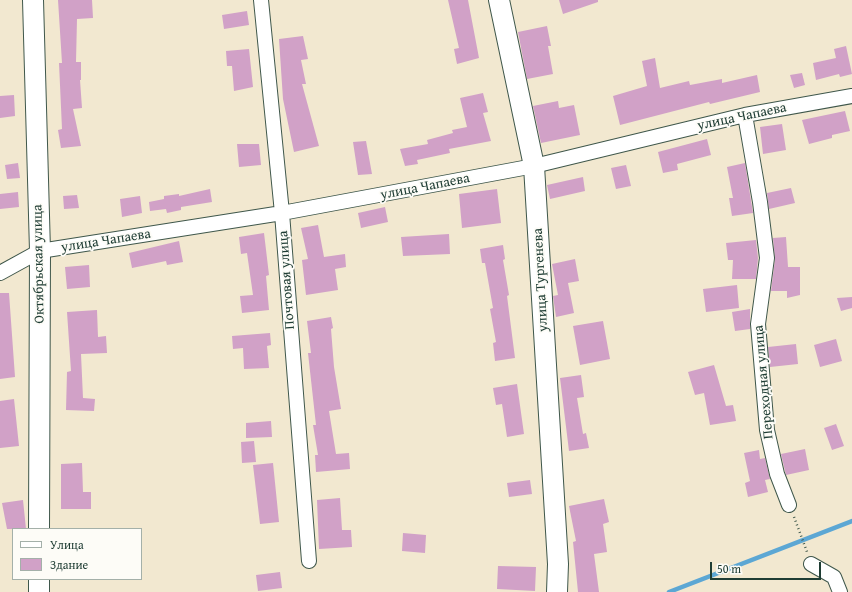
<!DOCTYPE html>
<meta charset="utf-8">
<style>
body{margin:0}
#map{position:relative;width:852px;height:592px;overflow:hidden;background:#f2e8d0;font-family:"Gentium Book Plus",serif}
canvas{display:block}
.legend{position:absolute;left:12px;top:528px;width:130px;height:52px;box-sizing:border-box;background:#fdfcf7;border:1px solid #a4b0a9;margin:0;padding:5px 7px;list-style:none;font-size:12px;color:#1f3d34}
.legend li{display:flex;align-items:center;gap:8px;height:20px}
.legend b{width:20px;border:1px solid #a4b0a9}
.scale{position:absolute;left:710px;top:562px;width:111px;height:18px;box-sizing:border-box;border:2px solid #1f3d34;border-top:0;padding-left:5px;font-size:12px;line-height:14px;white-space:nowrap;color:#1f3d34;-webkit-text-stroke:3px #fdfcf7;paint-order:stroke}
</style>
<div id="map">
<canvas width="852" height="592"></canvas>
<ul class="legend">
<li><b style="height:5px;background:#fff"></b>Улица</li>
<li><b style="height:11px;background:#d1a1c7"></b>Здание</li>
</ul>
<div class="scale">50 m</div>
</div>
<script>
const c = document.querySelector('canvas').getContext('2d');
c.lineJoin = 'round';
const toPath = rows => new Path2D(rows.map(r => 'M' + r).join(''));
function trace(path, color, width, dash) { c.strokeStyle = color; c.lineWidth = width; c.lineCap = dash ? 'butt' : 'round'; c.setLineDash(dash || []); c.stroke(path); }
function paint(path, color) { c.fillStyle = color; c.fill(path, 'evenodd'); }
function drawText(font, color, halo, rows, align = 'center') {
  c.font = font + ' "Gentium Book Plus",serif'; c.lineWidth = 3.5; c.setLineDash([]); c.textBaseline = 'middle'; c.strokeStyle = halo; c.fillStyle = color; for (const [text, x, y, turn = 0] of rows) {
    c.save(); c.translate(x, y); c.rotate((+turn || 0) * Math.PI / 180); c.textAlign = isNaN(turn) ? turn : align; if (halo) c.strokeText(text, 0, 0); c.fillText(text, 0, 0); c.restore();
  }
}
const stream = toPath([
 [669,592,852,521]
]);
const building = toPath([
 [58,0,92,0,93,18,77,19,76,62,81,62,81,80,80,80,82,108,73,109,81,146,61,148,58,130,62,129,59,63,62,63],
 [448,0,468,0,479,58,457,64,454,49,459,48],
 [559,0,598,0,598,2,563,14],
 [247,11,249,25,224,29,222,15],
 [547,26,551,46,548,46,553,74,527,79,518,32],
 [303,36,308,59,301,60,306,84,302,84,319,146,294,152,283,99,279,39],
 [846,46,852,74,840,77,839,74,816,80,813,63,836,58,834,49],
 [249,49,253,87,234,91,232,66,227,66,226,51],
 [655,58,660,88,689,81,690,85,722,79,722,83,757,75,760,92,710,104,709,102,620,125,613,96,647,86,642,61],
 [802,73,805,85,794,88,790,75],
 [483,93,488,112,483,113,491,141,449,149,450,153,417,160,418,164,405,166,400,149,428,144,427,140,453,133,452,130,467,127,460,98],
 [14,95,15,116,0,118,0,96],
 [558,101,559,108,574,105,580,135,541,143,533,106],
 [845,111,850,131,832,135,832,138,809,144,802,120],
 [782,124,786,150,763,154,760,127],
 [707,139,711,155,677,164,678,170,663,173,658,152],
 [366,141,372,174,358,175,353,142],
 [237,144,259,144,261,165,239,167],
 [18,163,20,178,7,179,5,165],
 [745,163,753,213,732,216,729,198,733,198,727,167],
 [626,165,631,186,616,189,611,168],
 [583,177,585,191,550,199,547,185],
 [791,188,795,203,769,209,767,193],
 [210,189,212,202,181,207,181,210,167,213,166,209,150,211,149,202,164,199,164,196,179,194,179,196],
 [497,189,501,223,462,228,459,194],
 [18,192,19,207,0,209,0,194],
 [77,195,79,208,64,209,63,196],
 [140,196,142,213,122,217,120,199],
 [385,207,388,222,361,228,358,213],
 [318,225,324,257,345,254,346,267,335,269,338,290,306,295,302,260,308,259,301,228],
 [264,233,269,275,266,276,269,310,242,313,240,296,253,295,247,253,241,254,239,237],
 [449,234,450,254,403,256,401,237],
 [786,237,788,267,800,267,800,295,787,298,787,291,771,291,775,259,773,238],
 [756,240,758,258,756,279,732,279,733,260,728,260,726,243],
 [179,241,183,262,167,265,166,261,132,268,129,253],
 [503,245,505,259,503,260,509,295,507,296,515,358,495,361,493,343,496,342,490,309,493,308,485,263,482,263,480,249],
 [575,259,579,281,568,283,574,313,556,317,553,296,558,295,552,264],
 [89,265,90,287,67,289,65,267],
 [737,285,739,308,706,312,703,289],
 [0,293,9,293,15,377,0,379],
 [852,297,852,308,841,311,837,298],
 [750,309,750,329,735,331,732,312],
 [97,310,98,337,106,336,107,353,81,354,83,398,95,399,94,411,66,410,67,372,71,371,67,312],
 [331,317,333,328,331,329,334,367,341,409,329,411,336,454,349,453,350,469,316,472,315,455,318,455,313,425,316,425,308,353,311,353,307,321],
 [603,321,610,359,580,365,573,326],
 [270,333,271,345,267,346,269,368,244,369,243,348,233,349,232,336],
 [836,339,842,361,820,367,814,345],
 [796,344,798,364,770,367,768,347],
 [714,365,726,406,733,405,736,421,710,425,704,393,695,395,688,372],
 [581,375,584,397,577,398,583,434,586,433,589,448,569,451,560,378],
 [517,384,524,434,507,437,502,404,496,405,493,388],
 [14,399,19,446,0,448,0,401],
 [271,421,272,437,246,438,246,423],
 [836,424,844,446,832,450,824,428],
 [254,441,256,462,242,463,241,442],
 [805,449,809,470,786,475,781,454],
 [759,450,760,459,765,458,770,479,765,480,768,492,748,497,745,483,750,481,744,453],
 [82,463,83,492,91,492,91,509,61,509,61,464],
 [273,463,279,522,260,524,253,465],
 [530,480,532,494,509,497,507,483],
 [340,498,342,530,351,530,352,547,319,549,317,500],
 [604,499,609,522,603,524,607,552,594,554,599,592,578,592,573,542,576,541,569,506],
 [23,500,26,529,7,529,2,503],
 [403,533,426,535,425,553,402,551],
 [498,566,536,567,535,591,497,589],
 [280,572,282,588,258,591,256,575]
]);
const path = toPath([
 [794,517,807,552]
]);
const street = toPath([
 [261,0,282,213,309,561],
 [745,115,760,202,767,258,758,324,767,430,777,474,789,505],
 [0,273,40,251,282,213,534,166,745,115,852,96],
 [811,564,834,577,840,592]
]);
const secondary = toPath([
 [33,0,40,251,39,529],
 [499,0,534,166,558,564,557,592],
 [39,592,39,579]
]);
const streetNames = [
 ["улица Чапаева",742,117,-12],
 ["улица Чапаева",425,187,-11],
 ["улица Чапаева",106,241,-9],
 ["Октябрьская улица",39,264,-91],
 ["Почтовая улица",287,280,-94],
 ["улица Тургенева",541,280,-93],
 ["Переходная улица",764,382,-95]
];
trace(stream, '#5ca7d4', 4.5);
paint(building, '#d1a1c7');
trace(street, '#3f574b', 16);
trace(secondary, '#3f574b', 22);
trace(path, '#3f574b', 2.5, [1, 3]);
trace(street, '#fff', 14);
trace(secondary, '#fff', 20);
drawText('14px', '#1f3d34', '#fdfcf7', streetNames);
</script>
